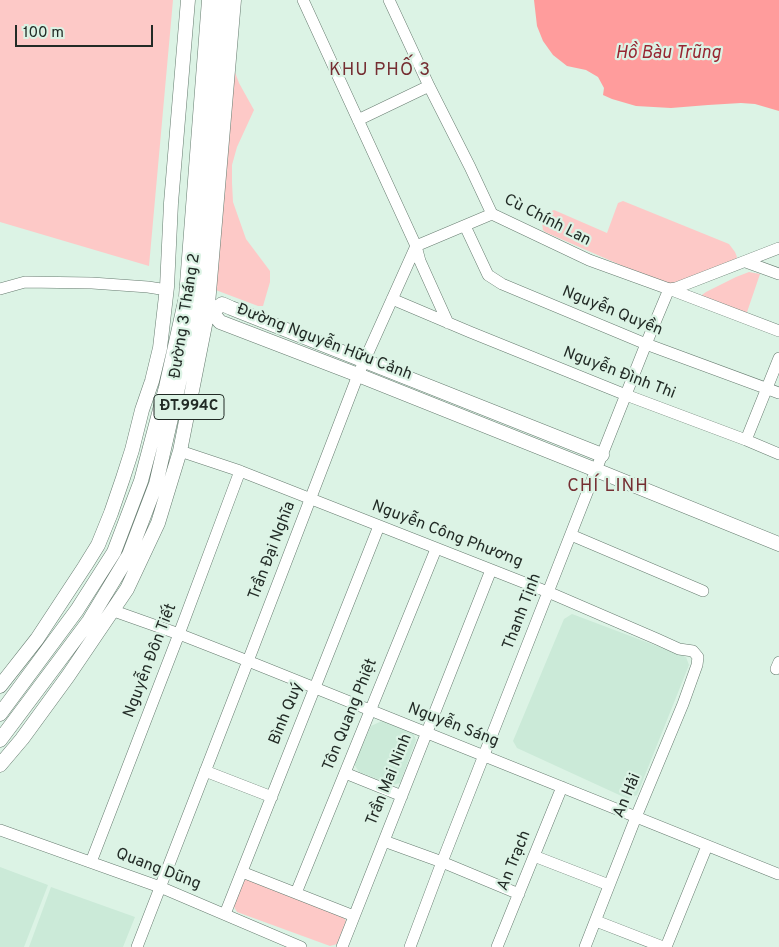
<!DOCTYPE html>
<meta charset="utf-8">
<style>
body{margin:0}
#map{position:relative;width:779px;height:947px;overflow:hidden;background:#dcf3e5;font-family:Overpass,sans-serif}
canvas{display:block}
.scale{position:absolute;left:15px;top:25px;width:138px;height:22px;box-sizing:border-box;border:2px solid #222b26;border-top:0;padding-left:6px;font-size:15px;line-height:18px;white-space:nowrap;color:#222b26;-webkit-text-stroke:4px #dcf3e5;paint-order:stroke}
</style>
<div id="map">
<canvas width="779" height="947"></canvas>
<div class="scale">100 m</div>
</div>
<script>
const c = document.querySelector('canvas').getContext('2d');
c.lineJoin = 'round';
function paint(path, color) { c.fillStyle = color; c.fill(path, 'evenodd'); }
const toPath = rows => new Path2D(rows.map(r => 'M' + r).join(''));
function trace(path, color, width, dash) { c.strokeStyle = color; c.lineWidth = width; c.lineCap = dash ? 'butt' : 'round'; c.setLineDash(dash || []); c.stroke(path); }
function drawText(font, color, halo, rows, align = 'center') {
  c.font = font + ' Overpass,sans-serif'; c.lineWidth = 4.5; c.setLineDash([]); c.textBaseline = 'middle'; c.strokeStyle = halo; c.fillStyle = color; for (const [text, x, y, turn = 0] of rows) {
    c.save(); c.translate(x, y); c.rotate((+turn || 0) * Math.PI / 180); c.textAlign = isNaN(turn) ? turn : align; if (halo) c.strokeText(text, 0, 0); c.fillText(text, 0, 0); c.restore();
  }
}
const built = toPath([
 [572,614,686,657,689,665,637,795,628,799,517,748,513,741,564,619],
 [384,720,413,733,416,740,400,783,393,785,359,772,354,764,371,726],
 [0,867,48,885,24,947,0,947],
 [51,887,135,917,123,947,29,947]
]);
const green = toPath([
 [0,0,173,0,149,266,0,222],
 [229,56,239,83,254,110,237,147,232,165,232,183,233,202,246,239,270,271,270,282,263,306,258,306,213,289],
 [623,201,729,244,735,252,737,257,736,260,674,286,657,281,545,232,543,230,542,223,544,218,547,213,554,210,607,233,618,203],
 [749,272,760,274,745,318,702,299,702,295,706,292,736,277],
 [250,879,342,915,346,921,337,944,330,946,237,912,233,905,242,881]
]);
const water = toPath([
 [534,0,779,0,779,111,755,104,741,103,708,105,671,108,636,106,612,99,603,95,604,88,598,77,586,70,567,66,553,55,543,41,537,26]
]);
const minor = toPath([
 [303,0,416,246,420,261,448,323],
 [389,0,429,86,470,167,492,214,589,260,669,289,676,288,779,248],
 [358,120,429,86],
 [465,226,488,275,502,284,646,344,779,393],
 [746,262,779,274],
 [0,289,25,282,92,283,148,287,167,290],
 [392,299,470,332,626,395,746,440,779,454],
 [746,440,779,358],
 [180,451,240,471,548,592,657,639,679,649,693,651,698,657,697,665,683,704,636,817,585,947],
 [571,535,703,591],
 [114,611,179,634,248,661,778,874],
 [776,669,779,662],
 [205,771,272,797],
 [345,773,402,796],
 [0,830,160,887,301,947],
 [384,841,442,862,519,894],
 [534,856,609,885],
 [91,862,179,634,240,471],
 [242,872,354,916],
 [296,893,436,549],
 [225,914,379,526],
 [596,921,663,947],
 [137,947,248,661,358,375,416,246,492,214],
 [342,947,491,570],
 [410,947,442,862,596,470,646,344,669,289,779,331],
 [497,947,562,787],
 [666,947,707,846]
]);
const major = toPath([
 [201,306,212,312,220,322,358,375,596,470,779,544],
 [212,312,222,304,231,308,602,455],
 [0,686,37,639,85,566,98,545,111,513,123,478,132,450,142,410,152,381,160,348,167,287,171,203,188,0],
 [0,714,77,610,114,552,141,481,166,387,186,297,209,0],
 [0,740,89,621,129,555,156,484,197,305,222,0],
 [0,765,22,739,68,676,127,589,158,523,180,451,206,320,208,304,234,0]
]);
const shields = [
 [189,407,70]
];
const shieldNames = [
 ["ĐT.994C",189,407]
];
const streetNames = [
 ["Cù Chính Lan",547,221,27],
 ["Nguyễn Quyền",612,312,22],
 ["Đường 3 Tháng 2",186,316,-81],
 ["Đường Nguyễn Hữu Cảnh",324,343,21],
 ["Nguyễn Đình Thi",619,374,21],
 ["Nguyễn Công Phương",447,535,21],
 ["Trần Đại Nghĩa",273,551,-69],
 ["Thanh Tịnh",523,612,-69],
 ["Nguyễn Đôn Tiết",151,661,-69],
 ["Bình Quý",287,714,-68],
 ["Tôn Quang Phiệt",351,715,-68],
 ["Nguyễn Sáng",453,726,21],
 ["Trần Mai Ninh",390,780,-68],
 ["An Hải",628,796,-67],
 ["An Trạch",515,861,-68],
 ["Quang Dũng",158,870,21]
];
const waterNames = [
 ["Hồ Bàu Trũng",668,54]
];
const neighbourhoodNames = [
 ["KHU PHỐ 3",380,71],
 ["CHÍ LINH",608,487]
];
paint(built, '#cbead8');
paint(green, '#fdc9c7');
paint(water, '#ff9c9c');
trace(minor, '#677c70', 12);
trace(major, '#677c70', 15);
trace(minor, '#fff', 11);
trace(major, '#fff', 14);
for (const [x, y, w] of shields) { const box = new Path2D(); box.roundRect(x - w / 2, y - 12.5, w, 25, 4); c.fillStyle = '#dcf3e5'; c.fill(box); trace(box, '#222b26', 1); }
drawText('bold 15px', '#222b26', null, shieldNames);
drawText('16px', '#222b26', '#dcf3e5', streetNames);
drawText('italic 18px', '#972632', '#dcf3e5', waterNames);
c.letterSpacing = '1px';
drawText('18px', '#752e32', '#dcf3e5', neighbourhoodNames);
c.letterSpacing = '0px';
</script>
